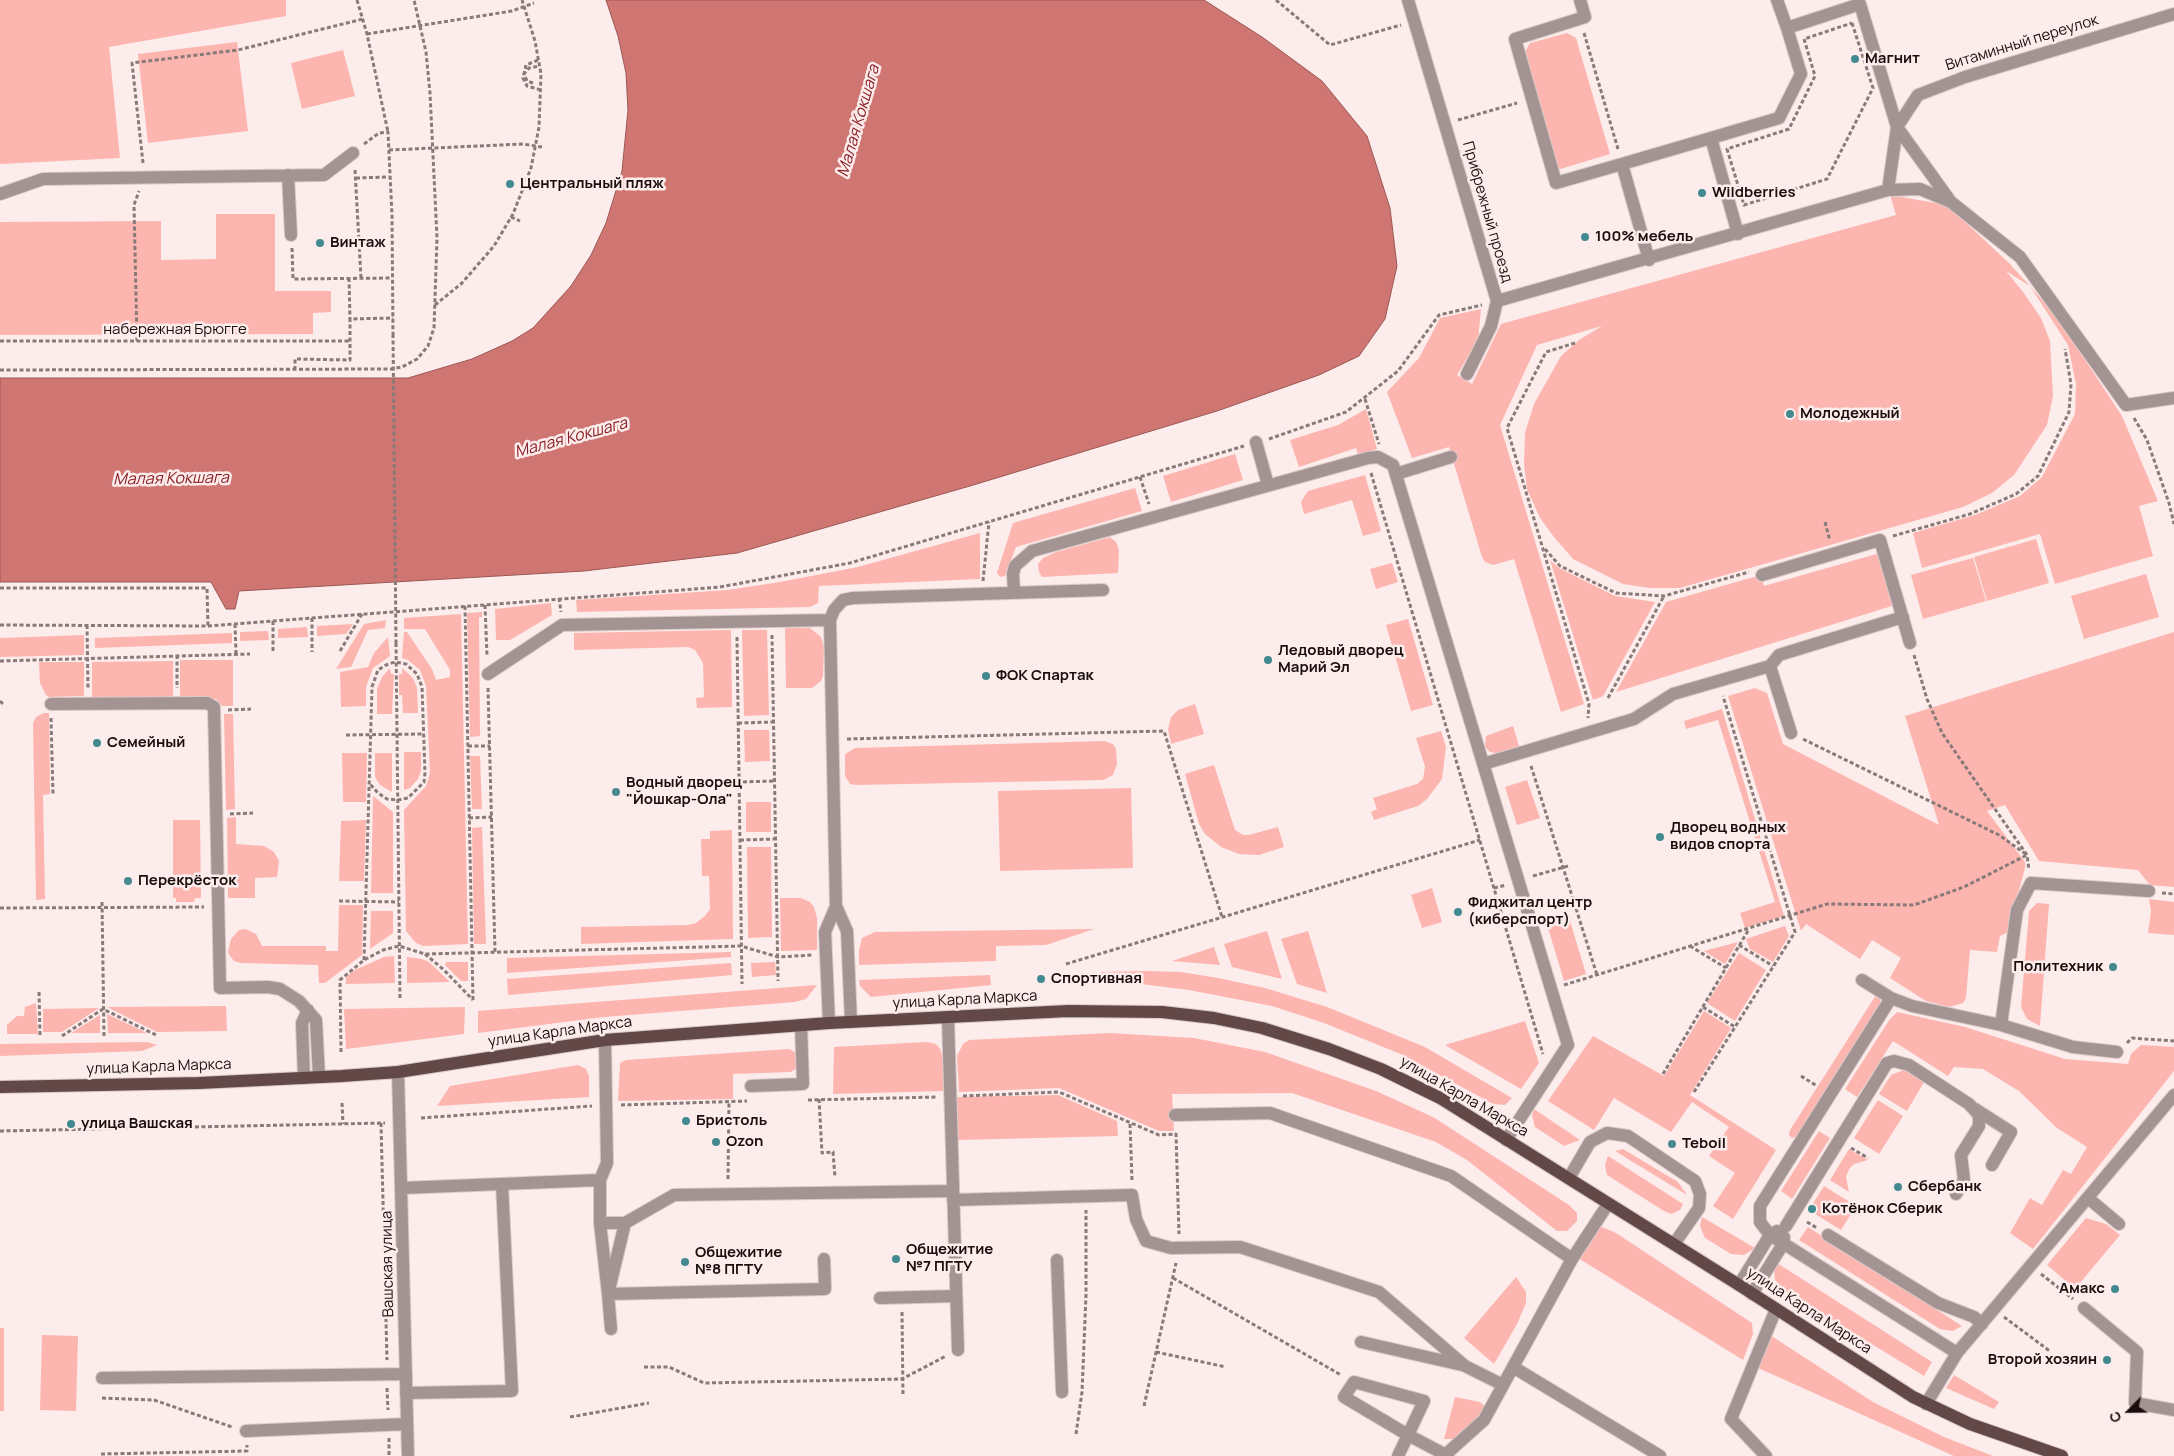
<!DOCTYPE html>
<meta charset="utf-8">
<style>
body{margin:0}
#map{position:relative;width:2174px;height:1456px;overflow:hidden;background:#fceceb;font-family:Manrope,sans-serif}
canvas{display:block}
.north{position:absolute;left:2104px;top:1386px;width:50px;height:50px;-webkit-text-stroke:4px #fceceb;paint-order:stroke;rotate:247deg;font-size:14px;font-weight:700;line-height:20px;text-align:center;color:#1b0f0e}
.north::after{content:'';display:block;margin:auto;width:18px;height:22px;background:#1b0f0e;clip-path:polygon(50% 0,100% 100%,50% 72%,0 100%)}
</style>
<div id="map">
<canvas width="2174" height="1456"></canvas>
<div class="north">С</div>
</div>
<script>
const c = document.querySelector('canvas').getContext('2d');
c.lineJoin = 'round';
function paint(path, color) { c.fillStyle = color; c.fill(path, 'evenodd'); }
const toPath = rows => new Path2D(rows.map(r => 'M' + r).join(''));
function trace(path, color, width, dash) { c.strokeStyle = color; c.lineWidth = width; c.lineCap = dash ? 'butt' : 'round'; c.setLineDash(dash || []); c.stroke(path); }
function drawText(font, color, halo, rows, align = 'center') {
  c.font = font + ' Manrope,sans-serif'; c.lineWidth = 5; c.setLineDash([]); c.textBaseline = 'middle'; c.strokeStyle = halo; c.fillStyle = color; for (const [text, x, y, turn = 0] of rows) {
    c.save(); c.translate(x, y); c.rotate((+turn || 0) * Math.PI / 180); c.textAlign = isNaN(turn) ? turn : align; if (halo) c.strokeText(text, 0, 0); c.fillText(text, 0, 0); c.restore();
  }
}
const green = toPath([
 [0,0,286,0,286,16,109,47,120,158,0,164],
 [1567,33,1576,38,1610,154,1557,170,1523,55,1530,43],
 [237,42,248,131,148,143,138,54],
 [343,50,355,96,302,109,291,63],
 [1890,195,1947,205,2008,262,2030,286,2057,317,2122,416,2158,501,2139,506,2153,556,2055,584,2040,534,1922,568,1913,533,1975,515,2020,496,2042,477,2075,414,2076,384,2068,345,2030,286,2006,271,2023,292,2041,318,2050,341,2053,396,2047,425,2014,475,1992,493,1963,507,1680,588,1650,588,1623,584,1573,559,1554,537,1540,518,1527,489,1524,464,1525,433,1534,404,1561,356,1579,340,1602,326,1537,345,1500,425,1584,704,1561,712,1514,559,1493,565,1485,562,1482,557,1449,447,1412,458,1387,392,1419,358,1440,318,1481,309,1478,340,1457,375,1472,384,1501,324,1896,215],
 [216,214,275,214,275,291,331,291,331,312,313,313,313,334,0,335,0,222,161,221,161,260,216,259],
 [1366,409,1377,449,1358,455,1356,448,1299,467,1290,440,1338,425],
 [1235,454,1243,480,1171,502,1163,476],
 [1365,475,1381,531,1363,536,1352,500,1304,514,1301,502,1308,491],
 [1135,488,1142,511,1016,547,1005,576,1000,577,997,573,1013,523],
 [980,533,980,579,819,586,818,603,810,607,577,612,576,600,728,590,780,582,858,567],
 [1110,537,1116,542,1119,550,1118,573,1042,577,1039,572,1038,564,1043,558,1056,552],
 [2036,539,2049,583,1987,601,1974,557],
 [1880,553,1895,605,1616,692,1666,602,1761,575,1764,586],
 [1973,558,1986,601,1923,619,1911,575],
 [1550,560,1559,568,1615,596,1655,602,1603,696,1593,700],
 [1392,563,1398,582,1376,589,1370,569],
 [2146,574,2159,617,2084,639,2071,596],
 [551,603,552,615,510,640,496,640,495,609],
 [482,612,482,617,479,617,480,736,470,737,467,613],
 [461,614,468,944,423,946,416,943,406,931,404,810,426,786,430,773,426,686,420,670,408,660,402,658,404,632,407,632,432,669,436,680,450,677,450,670,425,629,404,629,404,618],
 [1408,619,1433,705,1411,711,1386,625],
 [386,620,385,628,368,630,351,667,336,669,364,624],
 [353,624,346,634,317,636,317,626],
 [307,627,308,637,278,638,278,629],
 [785,628,810,628,821,637,824,648,823,676,821,681,812,688,786,688],
 [731,630,732,707,697,708,696,698,704,697,703,663,695,650,688,647,574,650,574,633],
 [742,630,767,630,769,715,744,716],
 [268,631,269,640,240,641,240,632],
 [2174,632,2174,887,2150,885,2138,870,2039,861,2005,805,1987,811,2025,862,2025,868,2008,932,2000,936,1997,952,1970,950,1966,998,1963,1003,1949,1007,1926,1001,1890,978,1901,958,1872,940,1860,959,1806,924,1801,931,1728,696,1755,688,1767,693,1783,744,1939,825,1905,716],
 [232,633,232,643,95,648,95,638],
 [84,635,84,655,0,657,0,638],
 [388,637,390,656,373,668,366,687,366,706,341,707,340,672,368,667,374,653],
 [180,660,233,660,233,706,222,706,216,699,180,699],
 [173,661,173,697,92,699,92,662],
 [39,662,84,662,84,696,49,697,46,695,40,683],
 [390,668,391,674,394,674,392,714,377,714,377,689,382,677],
 [402,668,413,678,417,688,418,713,403,713,402,695,399,695,399,674,402,674],
 [1195,704,1204,734,1171,744,1168,729,1171,717,1178,710],
 [1722,709,1784,916,1745,928,1740,913,1775,902,1718,720,1686,729,1684,721],
 [44,713,49,713,50,794,43,795,45,899,36,900,33,723,36,717],
 [224,714,233,714,235,809,226,810],
 [1513,726,1520,749,1501,754,1490,752,1485,747,1486,736],
 [744,730,769,730,770,761,745,762],
 [1441,731,1446,747,1442,779,1427,799,1418,806,1374,820,1371,812,1377,809,1373,798,1417,784,1423,779,1425,767,1416,738],
 [1104,741,1113,744,1116,749,1117,764,1113,775,1103,780,856,785,850,784,845,776,845,754,855,748],
 [404,752,421,752,421,771,418,779,410,788,404,790],
 [342,753,367,753,366,802,343,802],
 [375,753,392,753,392,792,380,785,375,777],
 [470,756,480,756,482,809,472,809],
 [1214,765,1235,830,1243,835,1249,835,1278,827,1284,847,1259,855,1239,854,1221,847,1205,834,1199,824,1185,774],
 [1527,780,1540,818,1517,825,1505,787],
 [1131,788,1133,868,1000,871,998,791],
 [373,796,393,812,393,893,371,893],
 [746,802,771,802,771,832,746,832],
 [236,817,236,844,264,846,274,852,279,861,277,877,255,878,255,898,228,898,227,818],
 [173,820,200,820,201,898,195,898,194,902,176,902,176,898,173,898],
 [366,820,364,881,339,881,341,821],
 [482,827,486,944,474,944,472,828],
 [732,830,733,939,581,944,581,927,687,925,696,923,705,916,710,909,709,876,702,876,701,839,710,839,710,831],
 [747,847,771,847,772,937,748,938],
 [1432,888,1442,922,1422,928,1411,895],
 [780,898,801,898,810,902,814,907,817,918,817,950,781,951],
 [2149,899,2174,902,2174,935,2148,933,2151,911],
 [2037,903,2049,904,2040,1026,2027,1019,2021,1007,2029,911],
 [339,905,363,905,362,955,325,983,319,983,318,965,241,963,234,961,230,956,228,952,231,939,239,930,245,929,256,934,262,946,326,946,326,951,338,951],
 [371,911,393,911,393,933,370,949],
 [1570,921,1586,974,1564,981,1548,928],
 [1785,926,1789,936,1773,962,1750,949,1746,939],
 [1094,929,1046,945,996,946,996,961,859,965,859,950,862,938,875,932],
 [1267,931,1282,979,1232,967,1224,944],
 [1308,931,1327,993,1297,984,1281,939],
 [1738,942,1725,964,1704,951],
 [1214,947,1220,965,1172,961],
 [731,952,731,957,507,973,507,958],
 [1739,953,1766,970,1735,1021,1707,1003],
 [394,956,395,983,346,984,346,977,355,970,384,957],
 [407,957,422,959,429,962,450,982,407,983],
 [446,962,468,962,468,981,461,981,445,965],
 [775,962,776,975,752,977,751,963],
 [731,963,732,975,508,995,507,979],
 [1146,971,1181,972,1218,978,1265,988,1327,1007,1425,1047,1512,1098,1505,1105,1493,1104,1403,1055,1324,1023,1272,1006,1189,990,1101,979,1101,972],
 [990,975,991,985,871,997,860,986,859,980],
 [817,985,806,999,795,1002,604,1017,478,1033,478,1011],
 [1876,995,1881,997,1880,1004,1797,1136,1792,1138,1789,1135,1790,1130],
 [36,1003,38,1034,7,1034,7,1025,17,1016,24,1016,25,1007],
 [226,1006,227,1031,157,1032,107,1007],
 [465,1007,464,1034,346,1049,344,1009],
 [99,1008,62,1032,43,1032,43,1009],
 [1704,1011,1731,1028,1690,1095,1776,1150,1733,1219,1713,1206,1735,1173,1709,1156,1729,1127,1692,1102,1671,1132,1614,1098,1594,1130,1548,1101,1593,1036,1664,1076],
 [1897,1012,1965,1027,2065,1059,2128,1064,2131,1054,2141,1045,2174,1047,2174,1071,2033,1249,2010,1233,2030,1198,2042,1205,2063,1170,2071,1174,2087,1147,2057,1128,2019,1091,1983,1069,1954,1067,1948,1076,1893,1041,1857,1097,1845,1089,1890,1019],
 [107,1014,147,1033,108,1033],
 [100,1015,100,1033,71,1033],
 [1525,1021,1539,1063,1521,1089,1445,1045],
 [1110,1033,1194,1038,1265,1052,1376,1091,1433,1117,1569,1205,1577,1213,1577,1221,1567,1231,1557,1231,1467,1160,1436,1142,1292,1093,1172,1094,1174,1131,1159,1131,1059,1088,959,1092,957,1056,963,1044,969,1040],
 [147,1042,157,1045,142,1051,0,1056,0,1044],
 [927,1042,936,1044,940,1049,943,1058,943,1091,833,1094,834,1047],
 [789,1049,798,1054,798,1067,791,1072,733,1074,733,1099,618,1101,620,1063,626,1060],
 [578,1065,586,1069,589,1076,589,1097,437,1106,450,1086],
 [1904,1070,1924,1082,1907,1111,1879,1094,1891,1075],
 [1058,1095,1117,1121,1118,1136,958,1140,957,1097],
 [1878,1100,1903,1116,1879,1154,1854,1138],
 [1534,1109,1580,1140,1564,1146,1535,1127,1532,1115],
 [1819,1131,1830,1138,1792,1199,1781,1191],
 [1623,1149,1678,1182,1687,1195,1615,1151],
 [1849,1149,1868,1160,1854,1164,1849,1169,1846,1177,1849,1192,1830,1180],
 [1608,1156,1683,1204,1680,1210,1671,1214,1664,1211,1607,1175,1605,1165],
 [1824,1186,1856,1206,1841,1230,1809,1210],
 [1702,1217,1755,1248,1744,1255,1731,1254,1705,1238,1700,1226],
 [2086,1218,2106,1224,2120,1235,2075,1289,2047,1265],
 [1602,1227,1616,1233,1752,1323,1753,1334,1743,1360,1578,1258,1596,1230],
 [1808,1227,1962,1326,1953,1331,1940,1329,1799,1240],
 [1777,1263,1932,1362,1924,1376,1785,1291,1775,1280,1774,1270],
 [1516,1277,1526,1292,1526,1303,1517,1324,1494,1364,1464,1338],
 [0,1328,4,1328,4,1411,0,1411],
 [42,1335,78,1336,76,1411,40,1410],
 [1770,1335,1873,1402,1944,1437,1993,1456,1954,1456,1756,1367],
 [1954,1375,1999,1402,1994,1409,1946,1388],
 [1455,1397,1480,1402,1487,1408,1455,1439,1444,1439]
]);
const water = toPath([
 [606,0,1204,0,1262,37,1322,81,1367,136,1390,208,1397,266,1385,319,1359,356,1319,375,1217,411,970,486,737,553,584,571,239,591,235,609,226,609,211,582,0,582,0,378,408,378,472,359,512,341,533,328,571,286,591,255,606,223,622,171,628,110,626,73,618,36,606,0]
]);
const path = toPath([
 [357,0,367,34,388,132],
 [1276,0,1330,45,1401,25],
 [1852,23,1873,88,1827,179,1744,205,1727,149,1789,129,1815,76,1804,39,1852,23],
 [1584,33,1618,149],
 [367,34,512,11,534,3],
 [538,60,526,65,523,78,527,86,541,90],
 [533,83,527,81,524,74,529,68,539,66],
 [1458,120,1517,103],
 [364,144,379,133,388,132,392,215,393,334],
 [389,150,523,144,542,147],
 [143,163,132,63,238,50,363,19],
 [355,170,361,278],
 [356,178,390,177],
 [511,217,520,221],
 [292,248,293,279,392,278],
 [349,278,350,319],
 [435,305,462,283,494,246,513,214,531,168,539,127,541,74,535,41,522,0],
 [0,341,350,341],
 [137,341,134,205,139,191],
 [1575,343,1546,352,1507,428,1589,704,1588,718],
 [0,370,391,369,402,367,417,359,428,346,434,328,437,238,430,93,426,52,414,0],
 [295,370,295,359,350,360,350,319,393,318],
 [1365,399,1379,444],
 [2134,418,2147,440,2169,503,2174,524],
 [1269,439,1346,412,1398,371,1439,315,1482,305],
 [1371,473,1543,1054],
 [1140,477,1149,504],
 [1825,522,1830,541],
 [1893,536,1970,514,2016,494,2038,476,2069,412,2071,384,2065,349],
 [1545,549,1560,566,1616,593,1664,596,1749,572],
 [983,581,989,522],
 [0,588,207,588,208,626],
 [559,598,561,612],
 [485,605,487,656],
 [465,606,473,1000],
 [312,618,312,652],
 [273,621,273,653],
 [235,624,236,654],
 [0,625,208,626,720,587,850,563,1244,446],
 [87,625,88,688],
 [772,635,778,981],
 [737,637,742,984],
 [396,643,400,1000],
 [340,651,362,614],
 [177,655,177,688],
 [1914,655,1927,699,1942,733,2027,855,2029,870],
 [0,661,250,654],
 [488,688,495,952],
 [1608,698,1664,596],
 [0,701,4,705],
 [228,710,251,709],
 [51,718,53,795],
 [738,723,773,722],
 [346,735,424,734],
 [847,739,1164,731,1222,917],
 [468,746,490,746],
 [1531,766,1597,975],
 [704,783,775,781],
 [230,814,253,813],
 [469,818,492,817],
 [740,840,776,839],
 [1533,876,1568,866],
 [1494,888,1506,885],
 [2162,893,2174,894],
 [339,901,399,902],
 [102,902,104,1036],
 [0,908,204,907],
 [1739,945,1773,966],
 [1690,946,1726,968],
 [425,954,444,970,473,1000],
 [364,960,372,687,378,670,386,665,395,662,406,664,417,674,422,687,425,773,424,782,408,798,398,800,387,799,378,793,370,784],
 [1066,964,1480,840],
 [1564,985,1827,904,1914,905,1964,887,2027,855,1999,835,1803,739],
 [39,992,40,1036],
 [1703,1007,1735,1027],
 [62,1036,103,1009,156,1035],
 [2127,1043,2132,1038,2174,1041],
 [341,1052,340,980,364,960,383,950,399,946,425,954,741,946,778,957,812,955],
 [1663,1074,1749,929],
 [1801,1076,1817,1086],
 [1694,1092,1795,932,1723,696],
 [963,1096,1059,1092,1159,1135,1176,1134],
 [819,1099,822,1153,833,1152,835,1177],
 [808,1100,937,1097],
 [342,1103,343,1124],
 [621,1105,747,1101],
 [421,1118,592,1106],
 [381,1123,387,1360],
 [1130,1124,1132,1180],
 [0,1131,385,1123],
 [1176,1133,1179,1234],
 [1851,1148,1868,1158],
 [728,1179,729,1102],
 [1807,1222,1817,1228],
 [2041,1274,2073,1299],
 [1173,1278,1341,1375],
 [902,1312,903,1396],
 [2004,1317,2051,1352],
 [1156,1352,1226,1367],
 [644,1367,669,1367,704,1383,902,1379,946,1356],
 [387,1388,388,1410],
 [102,1398,154,1400,232,1427],
 [1144,1406,1176,1263],
 [570,1417,649,1403],
 [1076,1434,1082,1392,1086,1295,1086,1210],
 [389,1438,389,1456],
 [101,1454,247,1451,247,1445]
]);
const minor = toPath([
 [1408,0,1497,301,1888,190,1920,189,1951,202,2020,257,2126,405,2174,398],
 [1580,0,1585,17,1515,39,1556,183,1622,164,1649,260],
 [1777,0,1787,28],
 [1711,138,1779,118,1801,74,1787,28,1860,4,1897,127,1951,202],
 [1622,164,1711,138,1738,234],
 [288,175,291,235],
 [1888,190,1897,127,1918,95,1965,77,2174,14],
 [0,194,43,179,324,175,353,153],
 [1467,374,1491,326,1497,301],
 [1256,442,1268,485],
 [1396,474,1451,457],
 [1762,575,1880,540,1910,643],
 [1014,592,1013,574,1015,566,1032,551,1368,458,1378,457,1393,465,1568,1045,1506,1140],
 [1770,666,1791,733],
 [488,674,562,625,830,620],
 [51,704,207,703,214,707,220,988,268,987,280,989,299,1001,316,1020,319,1077],
 [1483,764,1634,719,1673,694,1770,666,1779,655,1903,617],
 [1862,980,1891,998,1912,1006,2001,1025,2073,1047,2117,1052],
 [1891,998,1760,1206,1760,1222,1770,1235,1957,1353],
 [948,1019,958,1350],
 [851,1022,847,931,836,906,830,620,834,610,843,600,853,598,1103,590],
 [829,1023,825,932,836,906],
 [2001,1025,2017,910,2031,883,2149,891],
 [605,1040,607,1163,600,1180,600,1223,608,1294,825,1289,824,1259],
 [398,1072,408,1456],
 [304,1078,302,1023,308,1010],
 [751,1086,803,1084,801,1025],
 [1975,1109,2011,1132,1992,1165],
 [1175,1115,1270,1113,1451,1176,1572,1259],
 [1569,1178,1590,1142,1607,1133,1628,1136,1695,1181,1700,1194,1699,1208,1674,1244],
 [402,1188,600,1180],
 [2088,1198,2119,1224],
 [953,1200,1132,1195,1136,1219,1146,1241,1171,1248,1240,1247,1379,1292,1465,1366,1503,1385],
 [600,1223,625,1223,674,1195,953,1191],
 [1786,1226,1887,1063,1894,1061,1909,1065,1969,1104,1979,1115,1979,1126,1961,1155,1964,1180,1956,1194],
 [1828,1235,1938,1303,1974,1317,1982,1324],
 [1057,1260,1062,1392],
 [1739,1285,1770,1235,1777,1231],
 [1752,1294,1783,1244,1784,1237],
 [880,1298,956,1296],
 [2084,1308,2137,1352,2135,1403,2174,1410],
 [611,1329,608,1294,625,1223],
 [1361,1342,1462,1365],
 [1513,1367,1660,1456],
 [102,1378,406,1374],
 [406,1393,512,1391,502,1184],
 [1926,1404,1957,1353,2174,1095],
 [246,1431,407,1424],
 [1398,1456,1408,1435,1424,1401,1354,1382,1344,1397,1408,1435,1448,1456],
 [1444,1456,1484,1420,1572,1259,1608,1204],
 [1766,1456,1731,1419,1776,1309]
]);
const major = toPath([
 [0,1087,199,1083,342,1076,398,1072,605,1040,829,1023,1068,1011,1162,1012,1214,1018,1262,1028,1329,1049,1381,1069,1440,1098,1739,1285,1913,1397,1970,1424,2062,1456]
]);
const pathBridge = toPath([
 [393,334,396,643]
]);
const markers = [
 [1855,59,5,"#428990"],
 [510,184,5,"#428990"],
 [1702,193,5,"#428990"],
 [1585,237,5,"#428990"],
 [320,243,5,"#428990"],
 [1790,414,5,"#428990"],
 [1268,660,5,"#428990"],
 [986,676,5,"#428990"],
 [97,743,5,"#428990"],
 [616,792,5,"#428990"],
 [1660,837,5,"#428990"],
 [128,881,5,"#428990"],
 [1458,912,5,"#428990"],
 [2113,967,5,"#428990"],
 [1041,979,5,"#428990"],
 [686,1121,5,"#428990"],
 [71,1124,5,"#428990"],
 [716,1142,5,"#428990"],
 [1672,1144,5,"#428990"],
 [1898,1187,5,"#428990"],
 [1812,1209,5,"#428990"],
 [896,1259,5,"#428990"],
 [685,1262,5,"#428990"],
 [2115,1289,5,"#428990"],
 [2107,1360,5,"#428990"]
];
const streetNames = [
 ["Витаминный переулок",2022,43,-17],
 ["Прибрежный проезд",1487,212,74],
 ["набережная Брюгге",175,330],
 ["улица Карла Маркса",965,1000,-3],
 ["улица Карла Маркса",560,1032,-8],
 ["улица Карла Маркса",159,1067,-2],
 ["улица Карла Маркса",1464,1097,30],
 ["Вашская улица",388,1264,-91],
 ["улица Карла Маркса",1809,1311,33]
];
const poiNames = [
 ["Магнит",1865,59],
 ["Центральный пляж",520,184],
 ["Wildberries",1712,193],
 ["100% мебель",1595,237],
 ["Винтаж",330,243],
 ["Молодежный",1800,414],
 ["Ледовый дворец",1278,651],
 ["Марий Эл",1278,668],
 ["ФОК Спартак",996,676],
 ["Семейный",107,743],
 ["Водный дворец",626,783],
 ["\"Йошкар-Ола\"",626,800],
 ["Дворец водных",1670,828],
 ["видов спорта",1670,845],
 ["Перекрёсток",138,881],
 ["Фиджитал центр",1468,903],
 ["(киберспорт)",1468,920],
 ["Политехник",2103,967,"right"],
 ["Спортивная",1051,979],
 ["Бристоль",696,1121],
 ["улица Вашская",81,1124],
 ["Ozon",726,1142],
 ["Teboil",1682,1144],
 ["Сбербанк",1908,1187],
 ["Котёнок Сберик",1822,1209],
 ["Общежитие",906,1250],
 ["№7 ПГТУ",906,1267],
 ["Общежитие",695,1253],
 ["№8 ПГТУ",695,1270],
 ["Амакс",2105,1289,"right"],
 ["Второй хозяин",2097,1360,"right"]
];
const waterNames = [
 ["Малая Кокшага",859,121,-74],
 ["Малая Кокшага",571,438,-15],
 ["Малая Кокшага",171,479,-1]
];
paint(green, '#fdb5b0');
paint(water, '#d07672');
trace(water, '#9a5754', 1);
trace(minor, '#d8c9c8', 14);
trace(major, '#d8c9c8', 14);
trace(path, '#887a79', 3, [4, 2.5]);
trace(minor, '#a39392', 12);
trace(major, '#624846', 12);
trace(pathBridge, '#887a79', 3, [4, 2.5]);
for (const [x, y, r, color] of markers) { const dot = new Path2D(); dot.arc(x, y, r, 0, 2 * Math.PI); c.fillStyle = color; c.fill(dot); trace(dot, '#fceceb', 2); }
drawText('15px', '#1b0f0e', '#fceceb', streetNames);
drawText('bold 15px', '#1b0f0e', '#fceceb', poiNames, 'left');
drawText('italic 16px', '#8c2026', '#fceceb', waterNames);
</script>
